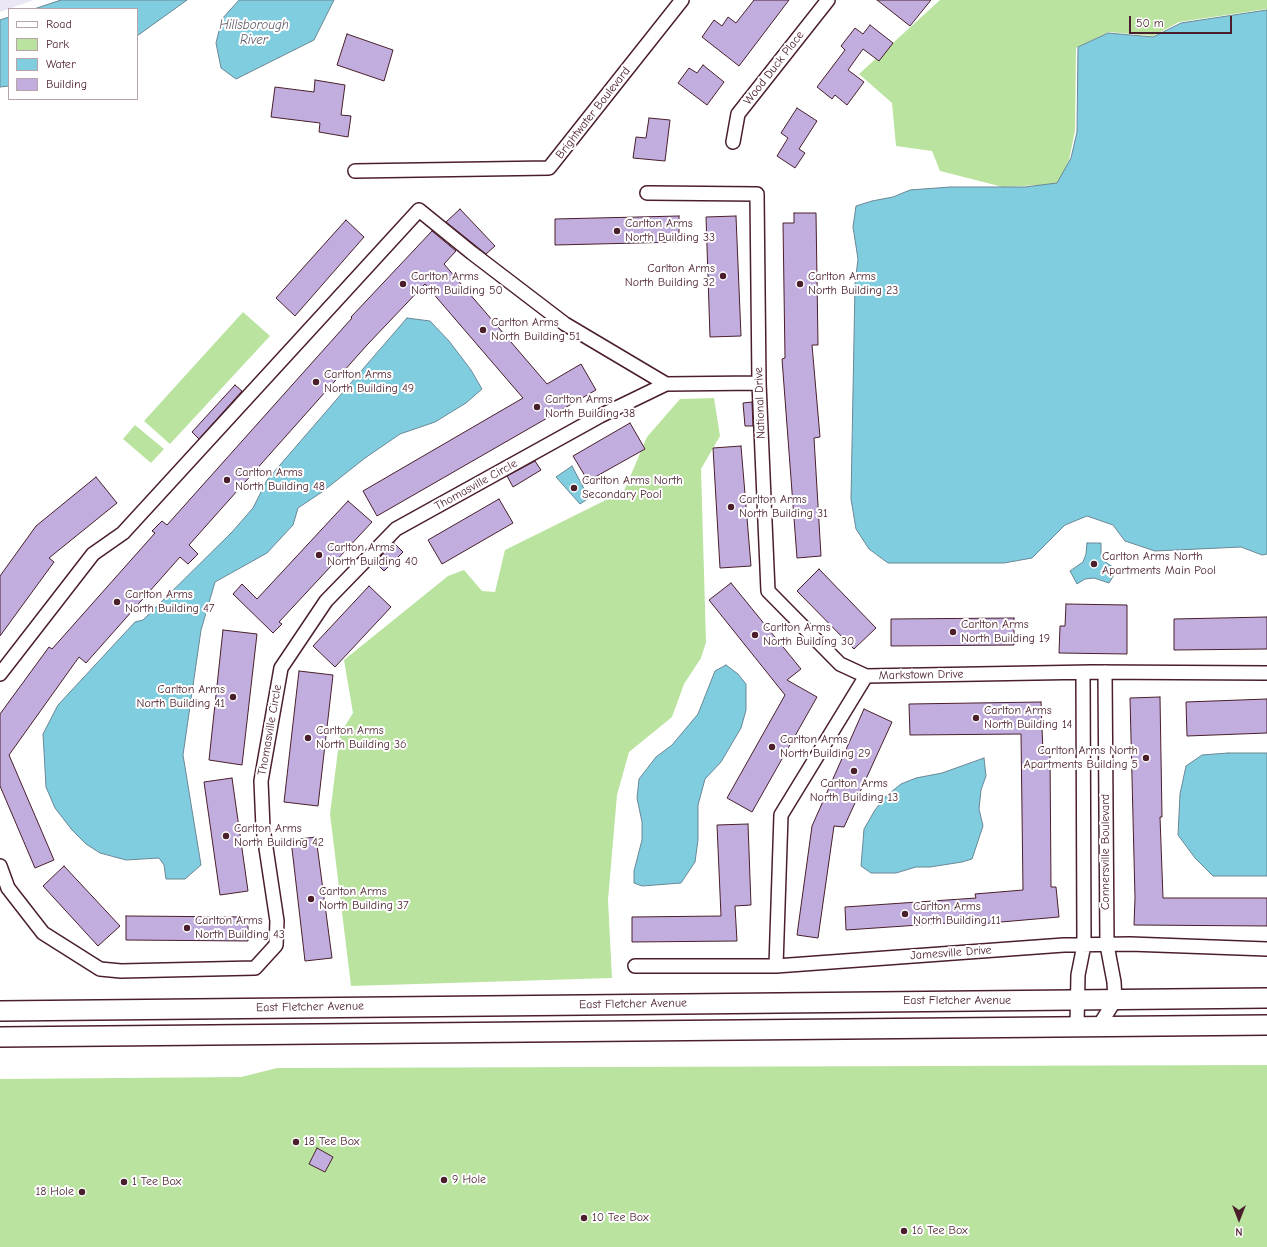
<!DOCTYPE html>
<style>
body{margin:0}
#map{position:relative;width:1267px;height:1247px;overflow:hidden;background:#fff;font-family:"Comic Neue",sans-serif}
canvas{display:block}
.legend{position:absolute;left:8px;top:8px;width:130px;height:92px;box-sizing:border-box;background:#fff;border:1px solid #b7a5aa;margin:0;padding:5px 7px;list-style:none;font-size:12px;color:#4a1f2b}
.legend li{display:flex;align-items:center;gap:8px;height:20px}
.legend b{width:20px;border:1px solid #b7a5aa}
.north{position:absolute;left:1219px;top:1199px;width:40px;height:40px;-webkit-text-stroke:3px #fff;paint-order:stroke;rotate:180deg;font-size:11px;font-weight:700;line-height:16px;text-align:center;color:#4a1f2b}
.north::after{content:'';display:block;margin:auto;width:14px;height:18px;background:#4a1f2b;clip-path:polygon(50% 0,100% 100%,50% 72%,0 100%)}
.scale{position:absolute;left:1129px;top:16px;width:103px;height:18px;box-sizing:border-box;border:2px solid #4a1f2b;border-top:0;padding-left:5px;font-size:12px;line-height:14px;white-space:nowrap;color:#4a1f2b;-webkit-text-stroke:3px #fff;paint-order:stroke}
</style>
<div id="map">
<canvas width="1267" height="1247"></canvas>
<ul class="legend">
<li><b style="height:5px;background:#fff"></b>Road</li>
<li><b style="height:11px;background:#bae39f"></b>Park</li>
<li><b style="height:11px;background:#7fcdde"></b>Water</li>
<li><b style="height:11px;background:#c1aede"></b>Building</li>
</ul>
<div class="north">N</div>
<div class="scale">50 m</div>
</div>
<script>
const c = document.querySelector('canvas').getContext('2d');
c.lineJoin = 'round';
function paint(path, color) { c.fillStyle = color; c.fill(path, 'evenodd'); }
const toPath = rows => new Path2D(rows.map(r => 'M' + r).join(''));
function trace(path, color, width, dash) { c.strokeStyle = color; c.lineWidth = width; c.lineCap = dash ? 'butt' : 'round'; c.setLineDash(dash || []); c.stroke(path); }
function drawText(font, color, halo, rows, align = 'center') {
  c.font = font + ' "Comic Neue",sans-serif'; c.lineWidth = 4; c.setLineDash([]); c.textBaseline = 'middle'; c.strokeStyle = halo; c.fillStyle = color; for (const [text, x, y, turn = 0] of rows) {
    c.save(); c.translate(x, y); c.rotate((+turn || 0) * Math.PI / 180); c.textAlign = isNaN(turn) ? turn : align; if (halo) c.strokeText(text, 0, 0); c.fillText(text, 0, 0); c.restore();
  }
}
const built = toPath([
 [0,0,34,0,0,12]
]);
const green = toPath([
 [940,0,1267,0,1267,9,1179,22,1153,36,1109,32,1076,48,1075,131,1069,160,1058,184,1003,187,940,171,932,151,896,146,892,103,859,74],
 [243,312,270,336,170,444,144,421],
 [714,398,720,436,701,469,706,642,701,658,684,684,672,717,629,752,617,795,608,900,612,978,351,986,330,814,340,734,353,713,344,660,448,576,464,570,482,591,495,592,505,550,624,491,647,437,680,399],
 [135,425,164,449,151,463,123,439],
 [1267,1065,1267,1247,0,1247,0,1079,241,1077,277,1068]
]);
const water = toPath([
 [61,0,187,0,137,36,137,9,34,9,61,0],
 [239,0,334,0,314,40,236,79,221,68,216,43,222,19,239,0],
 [1267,10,1267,554,1262,555,1241,547,1155,551,1125,541,1113,525,1087,516,1065,525,1032,558,1004,563,888,563,869,549,856,529,851,499,855,284,858,259,853,227,856,206,872,201,893,197,910,190,950,187,1025,187,1057,183,1071,158,1077,132,1078,47,1108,33,1153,37,1181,23,1267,10],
 [9,17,9,86,0,87,0,20,9,17],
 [407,318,430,321,449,341,471,370,482,389,466,403,435,422,400,434,365,458,322,492,298,508,293,525,267,553,215,582,201,630,183,755,201,865,185,879,166,879,164,865,159,858,126,860,100,853,86,844,72,830,55,808,46,787,43,734,58,705,135,622,143,620,232,532,253,508,267,480,407,318],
 [572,466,589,498,580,504,556,477,572,466],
 [1087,543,1101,543,1101,554,1104,561,1117,570,1109,583,1094,578,1085,579,1077,584,1070,571,1083,562,1086,554,1087,543],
 [726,665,738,674,746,684,746,710,741,728,721,762,705,779,698,805,698,840,695,862,681,883,642,886,634,883,634,871,642,840,642,822,637,798,639,779,656,757,672,745,698,714,715,671,726,665],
 [1228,753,1267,753,1267,876,1213,876,1195,858,1178,835,1180,794,1186,766,1202,755,1228,753],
 [984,758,986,776,981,790,979,809,983,826,972,859,962,862,930,867,916,867,896,873,871,873,861,866,864,829,875,810,885,797,901,784,916,778,942,773,984,758]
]);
const building = toPath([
 [754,0,789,0,739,66,702,37,714,20,722,26,728,17,736,23,754,0],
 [877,0,931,0,910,26,877,0],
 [870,25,893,43,879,61,863,49,848,70,864,82,847,105,835,95,832,99,817,87,845,50,841,46,855,28,863,34,870,25],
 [347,34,393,50,384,81,337,65,347,34],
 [703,65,724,82,707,105,678,83,689,68,697,73,703,65],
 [315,80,345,85,341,115,351,116,348,137,319,132,320,123,271,117,275,87,314,92,315,80],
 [797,108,817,121,799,149,805,153,795,168,777,156,788,138,781,133,797,108],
 [649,118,670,120,665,161,633,158,636,137,646,138,649,118],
 [460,209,495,246,486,254,446,222,460,209],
 [794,213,816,213,818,345,812,345,820,437,814,438,821,556,797,558,782,359,785,358,783,223,794,223,794,213],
 [679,216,679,242,555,245,555,219,679,216],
 [736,216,741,336,710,337,706,217,736,216],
 [346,220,364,237,295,316,276,298,346,220],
 [432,231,456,251,444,264,547,384,581,364,596,390,377,516,363,491,523,398,425,284,367,345,189,545,198,554,188,564,180,557,86,663,79,657,9,755,54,860,35,868,0,786,0,714,49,647,52,649,155,533,152,531,162,521,167,525,352,318,351,317,432,231],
 [235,385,242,391,199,439,192,432,235,385],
 [752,402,753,426,745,426,743,403,752,402],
 [630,423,645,449,588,481,573,456,630,423],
 [741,446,751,566,720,568,713,448,741,446],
 [535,461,541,470,513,487,507,476,535,461],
 [96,477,117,503,49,558,54,562,0,636,0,576,36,526,96,477],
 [499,499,513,523,442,564,428,540,499,499],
 [348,501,372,522,279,622,282,624,273,633,233,594,242,584,257,599,348,501],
 [394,543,403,552,384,571,375,562,394,543],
 [819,569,876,628,854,649,797,591,819,569],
 [731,583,801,669,787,680,817,697,752,812,727,798,785,695,709,600,731,583],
 [369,586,391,607,335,667,313,646,369,586],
 [1066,604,1127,605,1127,654,1059,653,1060,626,1065,626,1066,604],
 [1267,617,1267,649,1174,650,1174,619,1267,617],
 [1014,618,1014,645,891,646,891,619,1014,618],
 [223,630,257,634,242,765,209,760,223,630],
 [299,671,333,675,318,806,284,802,299,671],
 [1160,697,1162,817,1160,817,1163,898,1267,898,1267,926,1134,925,1135,898,1130,698,1160,697],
 [1267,699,1267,733,1187,736,1186,702,1267,699],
 [1041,702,1043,753,1050,753,1051,887,1056,887,1059,917,978,924,978,921,846,930,845,907,976,898,975,894,1023,890,1021,734,910,735,909,704,1041,702],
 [864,709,892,722,844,827,834,826,818,938,797,935,812,826,864,709],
 [232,778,248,891,220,895,204,782,232,778],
 [748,824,751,905,735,906,737,941,632,942,632,917,721,916,717,825,748,824],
 [316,837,332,958,305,961,291,840,316,837],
 [64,866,120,926,98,946,43,886,64,866],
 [126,916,248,917,248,941,126,940,126,916],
 [317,1148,333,1157,325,1172,309,1164,317,1148]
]);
const minor = toPath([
 [733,142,738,114,828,0],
 [355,171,549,168,682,0],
 [647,193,757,194,759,383,768,591,840,664,866,676],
 [0,674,93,554,123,533,419,210,472,253,565,324,666,384],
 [0,866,8,888,43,933,100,969,121,971,255,968,276,945,277,921,263,828,261,781,281,668,326,601,396,529,600,416,666,384,759,383],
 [635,966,776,966,1064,945,1130,944,1267,949],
 [776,966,781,815,866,676,1092,672,1267,673],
 [1077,1026,1078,975,1084,945,1083,673],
 [1099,1026,1115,1000,1114,982,1107,945,1105,672]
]);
const secondary = toPath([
 [0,1011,1267,998],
 [0,1037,1267,1025]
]);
const markers = [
 [617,231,4,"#4a1f2b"],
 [723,276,4,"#4a1f2b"],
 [403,284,4,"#4a1f2b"],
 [800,284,4,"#4a1f2b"],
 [483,330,4,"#4a1f2b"],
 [316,382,4,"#4a1f2b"],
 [537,407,4,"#4a1f2b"],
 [227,480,4,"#4a1f2b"],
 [574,488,4,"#4a1f2b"],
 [731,507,4,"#4a1f2b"],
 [319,555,4,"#4a1f2b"],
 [1094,564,4,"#4a1f2b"],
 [117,602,4,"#4a1f2b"],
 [953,632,4,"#4a1f2b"],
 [755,635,4,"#4a1f2b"],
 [233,697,4,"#4a1f2b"],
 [976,718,4,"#4a1f2b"],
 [308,738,4,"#4a1f2b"],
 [772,747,4,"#4a1f2b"],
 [1146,758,4,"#4a1f2b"],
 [854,771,4,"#4a1f2b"],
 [226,836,4,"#4a1f2b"],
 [311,899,4,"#4a1f2b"],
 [905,914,4,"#4a1f2b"],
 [187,928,4,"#4a1f2b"],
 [296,1142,4,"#4a1f2b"],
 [444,1180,4,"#4a1f2b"],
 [124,1182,4,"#4a1f2b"],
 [82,1192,4,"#4a1f2b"],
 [584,1218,4,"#4a1f2b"],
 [904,1231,4,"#4a1f2b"]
];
const streetNames = [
 ["Wood Duck Place",774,68,-52],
 ["Brightwater Boulevard",593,113,-52],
 ["National Drive",760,403,-92],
 ["Thomasville Circle",476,485,-29],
 ["Markstown Drive",921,675,-1],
 ["Thomasville Circle",270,730,-80],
 ["Connersville Boulevard",1106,852,-90],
 ["Jamesville Drive",951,953,-4],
 ["East Fletcher Avenue",957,1001],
 ["East Fletcher Avenue",633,1004,-1],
 ["East Fletcher Avenue",310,1007,-1]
];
const poiNames = [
 ["Carlton Arms",625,224],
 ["North Building 33",625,238],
 ["Carlton Arms",715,269,"right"],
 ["North Building 32",715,283,"right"],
 ["Carlton Arms",411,277],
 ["North Building 50",411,291],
 ["Carlton Arms",808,277],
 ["North Building 23",808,291],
 ["Carlton Arms",491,323],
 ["North Building 51",491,337],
 ["Carlton Arms",324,375],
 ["North Building 49",324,389],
 ["Carlton Arms",545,400],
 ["North Building 38",545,414],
 ["Carlton Arms",235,473],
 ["North Building 48",235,487],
 ["Carlton Arms North",582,481],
 ["Secondary Pool",582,495],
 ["Carlton Arms",739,500],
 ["North Building 31",739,514],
 ["Carlton Arms",327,548],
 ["North Building 40",327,562],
 ["Carlton Arms North",1102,557],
 ["Apartments Main Pool",1102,571],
 ["Carlton Arms",125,595],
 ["North Building 47",125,609],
 ["Carlton Arms",961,625],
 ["North Building 19",961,639],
 ["Carlton Arms",763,628],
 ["North Building 30",763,642],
 ["Carlton Arms",225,690,"right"],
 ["North Building 41",225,704,"right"],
 ["Carlton Arms",984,711],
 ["North Building 14",984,725],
 ["Carlton Arms",316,731],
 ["North Building 36",316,745],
 ["Carlton Arms",780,740],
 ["North Building 29",780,754],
 ["Carlton Arms North",1138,751,"right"],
 ["Apartments Building 5",1138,765,"right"],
 ["Carlton Arms",854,784,"center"],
 ["North Building 13",854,798,"center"],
 ["Carlton Arms",234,829],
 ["North Building 42",234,843],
 ["Carlton Arms",319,892],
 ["North Building 37",319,906],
 ["Carlton Arms",913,907],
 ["North Building 11",913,921],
 ["Carlton Arms",195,921],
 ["North Building 43",195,935],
 ["18 Tee Box",304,1142],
 ["9 Hole",452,1180],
 ["1 Tee Box",132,1182],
 ["18 Hole",74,1192,"right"],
 ["10 Tee Box",592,1218],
 ["16 Tee Box",912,1231]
];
const waterNames = [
 ["Hillsborough",254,25],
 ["River",254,40]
];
paint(built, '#ece7f5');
paint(green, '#bae39f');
paint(water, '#7fcdde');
trace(water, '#6a8796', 1);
paint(building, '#c1aede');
trace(building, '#4a1f2b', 1);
trace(minor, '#4a1f2b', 16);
trace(secondary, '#4a1f2b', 22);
trace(minor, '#fff', 13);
trace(secondary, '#fff', 19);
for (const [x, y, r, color] of markers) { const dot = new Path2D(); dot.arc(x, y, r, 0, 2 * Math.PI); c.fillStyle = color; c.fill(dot); trace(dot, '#fff', 1.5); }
drawText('12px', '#4a1f2b', '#fff', streetNames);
drawText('12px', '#4a1f2b', '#fff', poiNames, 'left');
drawText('italic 13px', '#5d5c6a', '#fff', waterNames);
</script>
